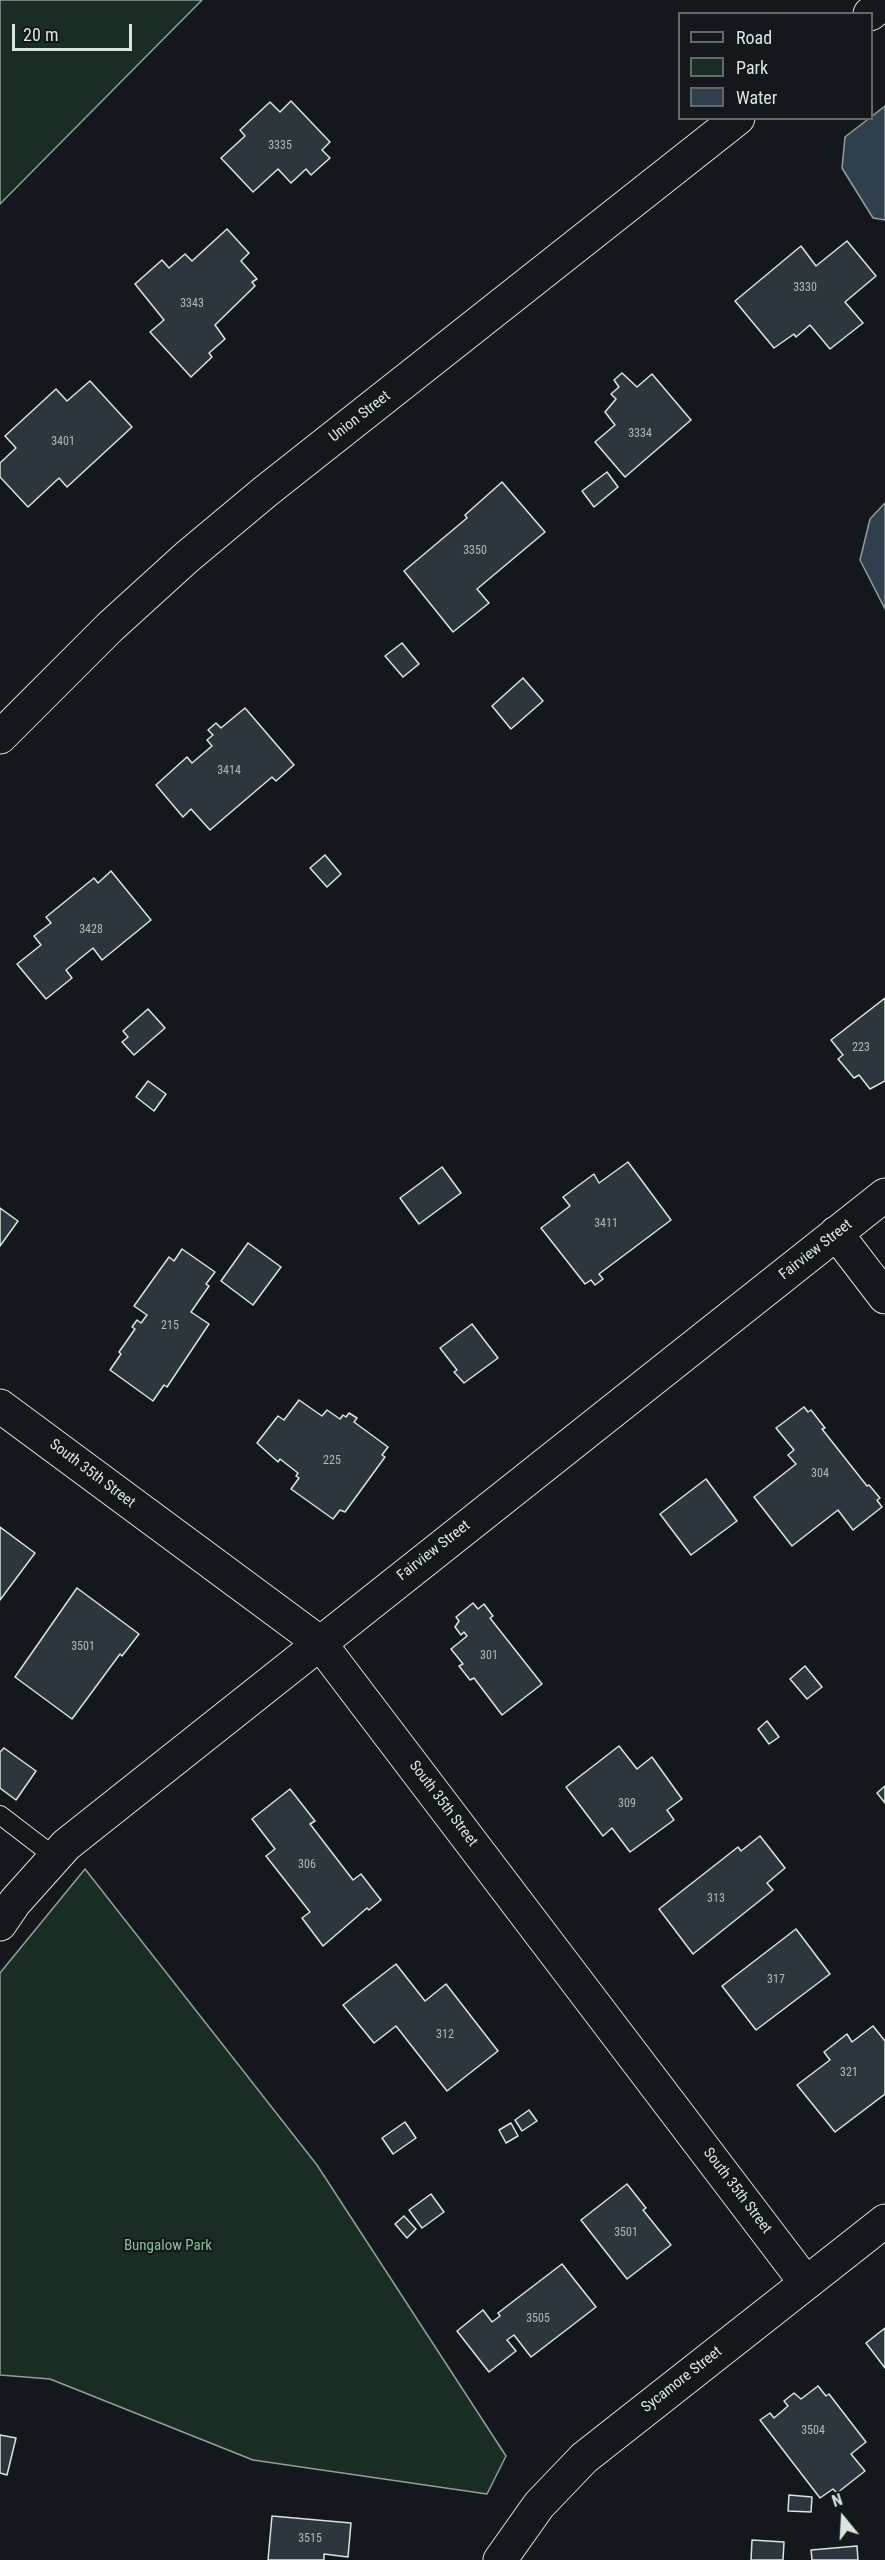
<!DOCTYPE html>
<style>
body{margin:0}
#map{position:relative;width:885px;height:2560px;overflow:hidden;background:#14181c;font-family:"Roboto Condensed",sans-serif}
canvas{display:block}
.legend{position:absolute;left:678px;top:12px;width:195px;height:108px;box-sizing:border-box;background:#14181c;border:2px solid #626a69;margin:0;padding:8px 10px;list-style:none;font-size:18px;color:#d8e6dc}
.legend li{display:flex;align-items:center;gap:12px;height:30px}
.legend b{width:30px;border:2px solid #626a69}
.north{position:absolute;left:813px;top:2488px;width:60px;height:60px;-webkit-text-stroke:4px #14181c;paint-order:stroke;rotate:342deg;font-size:16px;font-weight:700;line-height:24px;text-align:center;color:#d8e6dc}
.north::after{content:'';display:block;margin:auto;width:21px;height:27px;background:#d8e6dc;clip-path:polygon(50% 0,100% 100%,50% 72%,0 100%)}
.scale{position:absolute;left:12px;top:24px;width:120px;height:27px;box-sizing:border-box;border:3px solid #d8e6dc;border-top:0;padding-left:8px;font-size:18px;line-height:21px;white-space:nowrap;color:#d8e6dc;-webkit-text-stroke:4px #14181c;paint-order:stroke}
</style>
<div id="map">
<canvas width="885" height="2560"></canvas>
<ul class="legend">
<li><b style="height:8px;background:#14181c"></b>Road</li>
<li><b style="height:16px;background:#1a2d24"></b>Park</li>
<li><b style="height:16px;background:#2f3f4d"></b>Water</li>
</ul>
<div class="north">N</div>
<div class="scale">20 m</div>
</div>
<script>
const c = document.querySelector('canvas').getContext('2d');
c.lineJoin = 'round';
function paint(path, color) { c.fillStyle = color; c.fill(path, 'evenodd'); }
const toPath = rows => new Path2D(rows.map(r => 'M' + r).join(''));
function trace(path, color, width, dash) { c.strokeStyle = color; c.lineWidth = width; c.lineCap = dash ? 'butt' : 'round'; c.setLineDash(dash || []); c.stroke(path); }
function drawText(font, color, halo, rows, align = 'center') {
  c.font = font + ' "Roboto Condensed",sans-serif'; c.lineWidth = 4.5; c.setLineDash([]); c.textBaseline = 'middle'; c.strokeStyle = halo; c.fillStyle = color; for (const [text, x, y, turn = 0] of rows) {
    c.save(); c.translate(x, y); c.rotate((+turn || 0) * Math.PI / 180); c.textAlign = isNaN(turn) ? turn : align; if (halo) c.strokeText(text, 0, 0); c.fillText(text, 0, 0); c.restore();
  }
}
const green = toPath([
 [0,0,202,0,0,204,0,0],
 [85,1869,317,2165,506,2456,487,2494,253,2460,50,2379,0,2375,0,1973,85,1869]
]);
const water = toPath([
 [885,106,885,220,873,218,842,168,845,137,885,106],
 [885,503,885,609,860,560,870,519,885,503]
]);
const building = toPath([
 [291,101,330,142,322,150,330,158,311,175,306,169,291,183,278,169,253,192,221,158,245,136,240,130,270,102,280,112,291,101],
 [227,229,249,253,241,261,257,279,252,282,255,286,215,325,225,339,209,353,212,357,191,377,150,332,164,320,135,284,162,260,169,268,185,254,192,261,227,229],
 [847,241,876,276,845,302,863,323,830,349,810,325,796,337,794,334,774,348,735,301,801,246,816,266,847,241],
 [622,373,637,387,652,374,691,420,625,477,595,442,615,425,605,412,616,399,611,394,619,387,614,380,622,373],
 [90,381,132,427,67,487,59,478,28,507,0,477,0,463,16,448,5,436,56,389,67,401,90,381],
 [607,472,618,487,594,507,582,491,607,472],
 [502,482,545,532,477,589,489,603,453,632,404,571,467,518,465,515,502,482],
 [402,643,419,664,403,677,385,656,402,643],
 [523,678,543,701,511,729,492,706,523,678],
 [245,708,294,765,276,781,272,777,210,830,191,809,183,817,156,785,187,757,192,763,212,746,207,740,213,735,208,730,216,723,221,728,245,708],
 [325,855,341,874,327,887,310,868,325,855],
 [111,871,151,920,102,960,93,948,66,970,72,978,46,999,17,964,41,945,34,936,51,923,46,917,94,878,98,883,111,871],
 [885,998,885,1081,870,1089,859,1075,854,1078,838,1059,843,1055,831,1040,885,998],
 [148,1009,165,1028,134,1055,122,1042,128,1037,123,1031,148,1009],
 [148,1081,166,1094,154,1111,136,1097,148,1081],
 [628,1162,671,1220,599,1274,603,1279,595,1285,591,1280,585,1284,541,1228,570,1206,563,1197,594,1174,599,1183,628,1162],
 [442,1167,461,1193,419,1224,400,1198,442,1167],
 [0,1208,18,1221,0,1246,0,1208],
 [248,1243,281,1267,253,1305,221,1281,248,1243],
 [182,1249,215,1272,206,1284,209,1286,191,1312,209,1324,167,1387,164,1385,153,1401,110,1370,121,1354,119,1352,135,1329,132,1327,137,1320,141,1323,147,1315,134,1306,169,1257,174,1261,182,1249],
 [472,1324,498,1358,464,1383,454,1372,457,1370,440,1348,472,1324],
 [299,1400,322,1416,327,1410,340,1419,343,1415,346,1417,349,1413,357,1418,354,1422,388,1447,382,1455,385,1457,345,1512,340,1510,333,1519,291,1489,299,1478,296,1476,298,1473,280,1459,278,1462,257,1443,278,1416,284,1420,299,1400],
 [804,1407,808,1412,811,1410,825,1428,822,1429,867,1486,869,1485,880,1498,877,1500,882,1507,853,1530,838,1510,792,1546,754,1497,796,1464,788,1455,794,1450,776,1428,804,1407],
 [706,1479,737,1521,691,1555,660,1514,706,1479],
 [0,1527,35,1553,0,1600,0,1527],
 [77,1588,139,1634,122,1656,120,1654,72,1719,15,1677,77,1588],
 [473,1603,478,1609,484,1604,493,1616,490,1618,542,1684,502,1715,474,1678,470,1680,459,1666,463,1664,451,1649,467,1636,464,1632,461,1635,455,1627,459,1621,456,1617,473,1603],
 [805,1666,822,1687,807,1699,790,1679,805,1666],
 [767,1721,779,1737,769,1744,758,1729,767,1721],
 [619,1746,637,1769,652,1757,682,1799,667,1810,674,1820,630,1852,612,1828,603,1836,566,1787,619,1746],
 [4,1748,36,1771,16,1800,0,1788,0,1752,4,1748],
 [885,1786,885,1803,877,1793,885,1786],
 [290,1789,315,1821,310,1824,353,1880,361,1874,381,1900,369,1910,367,1908,323,1946,302,1918,310,1912,266,1856,275,1849,252,1819,290,1789],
 [760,1836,785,1868,767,1883,773,1890,693,1954,659,1909,738,1847,741,1851,760,1836],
 [796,1929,830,1974,756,2030,722,1986,796,1929],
 [396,1964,425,2001,446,1984,498,2051,447,2091,396,2026,374,2043,343,2005,396,1964],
 [873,2026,885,2041,885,2094,835,2132,797,2085,830,2060,824,2052,847,2034,852,2042,873,2026],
 [529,2110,537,2121,522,2131,515,2120,529,2110],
 [405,2122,416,2138,393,2154,382,2138,405,2122],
 [511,2123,518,2136,506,2143,499,2130,511,2123],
 [627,2184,646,2208,643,2210,671,2245,627,2279,581,2220,627,2184],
 [431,2194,444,2212,422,2228,409,2210,431,2194],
 [404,2216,416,2229,407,2238,395,2224,404,2216],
 [562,2264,596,2307,531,2357,514,2335,507,2340,516,2351,489,2372,457,2331,483,2310,492,2322,500,2316,498,2313,562,2264],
 [885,2328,885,2368,866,2343,885,2328],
 [818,2386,826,2396,829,2394,866,2442,851,2454,865,2471,837,2493,833,2489,820,2498,760,2420,770,2413,774,2418,788,2406,784,2401,794,2393,801,2399,818,2386],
 [0,2435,16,2438,7,2475,0,2473,0,2435],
 [789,2495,812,2497,811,2512,788,2511,789,2495],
 [272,2516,351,2523,348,2557,324,2554,324,2560,268,2560,272,2516],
 [752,2540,784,2542,783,2560,751,2560,752,2540],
 [857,2546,858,2560,812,2560,811,2550,857,2546]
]);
const lane = toPath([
 [0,1815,55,1857]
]);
const street = toPath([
 [870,14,885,2],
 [0,737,110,627,187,557,266,491,738,118],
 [836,1233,885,1297],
 [0,1406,319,1642,806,2283],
 [0,1924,15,1902,66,1845,885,1195],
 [500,2560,539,2505,584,2458,885,2221]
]);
const numberNames = [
 ["3335",280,146],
 ["3330",805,288],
 ["3343",192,304],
 ["3334",640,434],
 ["3401",63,442],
 ["3350",475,551],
 ["3414",229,771],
 ["3428",91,930],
 ["223",861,1048],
 ["3411",606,1224],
 ["215",170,1326],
 ["225",332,1461],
 ["304",820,1474],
 ["3501",83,1647],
 ["301",489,1656],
 ["309",627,1804],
 ["306",307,1865],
 ["313",716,1899],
 ["317",776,1980],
 ["312",445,2035],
 ["321",849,2073],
 ["3501",626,2233],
 ["3505",538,2319],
 ["3504",813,2431],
 ["3515",310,2539]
];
const streetNames = [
 ["Union Street",360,417,-38],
 ["Fairview Street",816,1250,-38],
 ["South 35th Street",92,1474,37],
 ["Fairview Street",434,1551,-38],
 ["South 35th Street",443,1804,53],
 ["South 35th Street",737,2191,53],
 ["Sycamore Street",682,2380,-38]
];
const parkNames = [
 ["Bungalow Park",168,2246]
];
paint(green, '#1a2d24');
trace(green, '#939e99', 1.5);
paint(water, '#2f3f4d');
trace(water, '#939e99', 1.5);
paint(building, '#2c363c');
trace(building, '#d8e6dc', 1.5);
trace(lane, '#d8e6dc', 20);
trace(street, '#d8e6dc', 35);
trace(lane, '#14181c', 18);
trace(street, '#14181c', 33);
drawText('12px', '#adbab4', null, numberNames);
drawText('15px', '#d8e6dc', '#14181c', streetNames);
drawText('15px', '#8ac095', '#14181c', parkNames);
</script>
